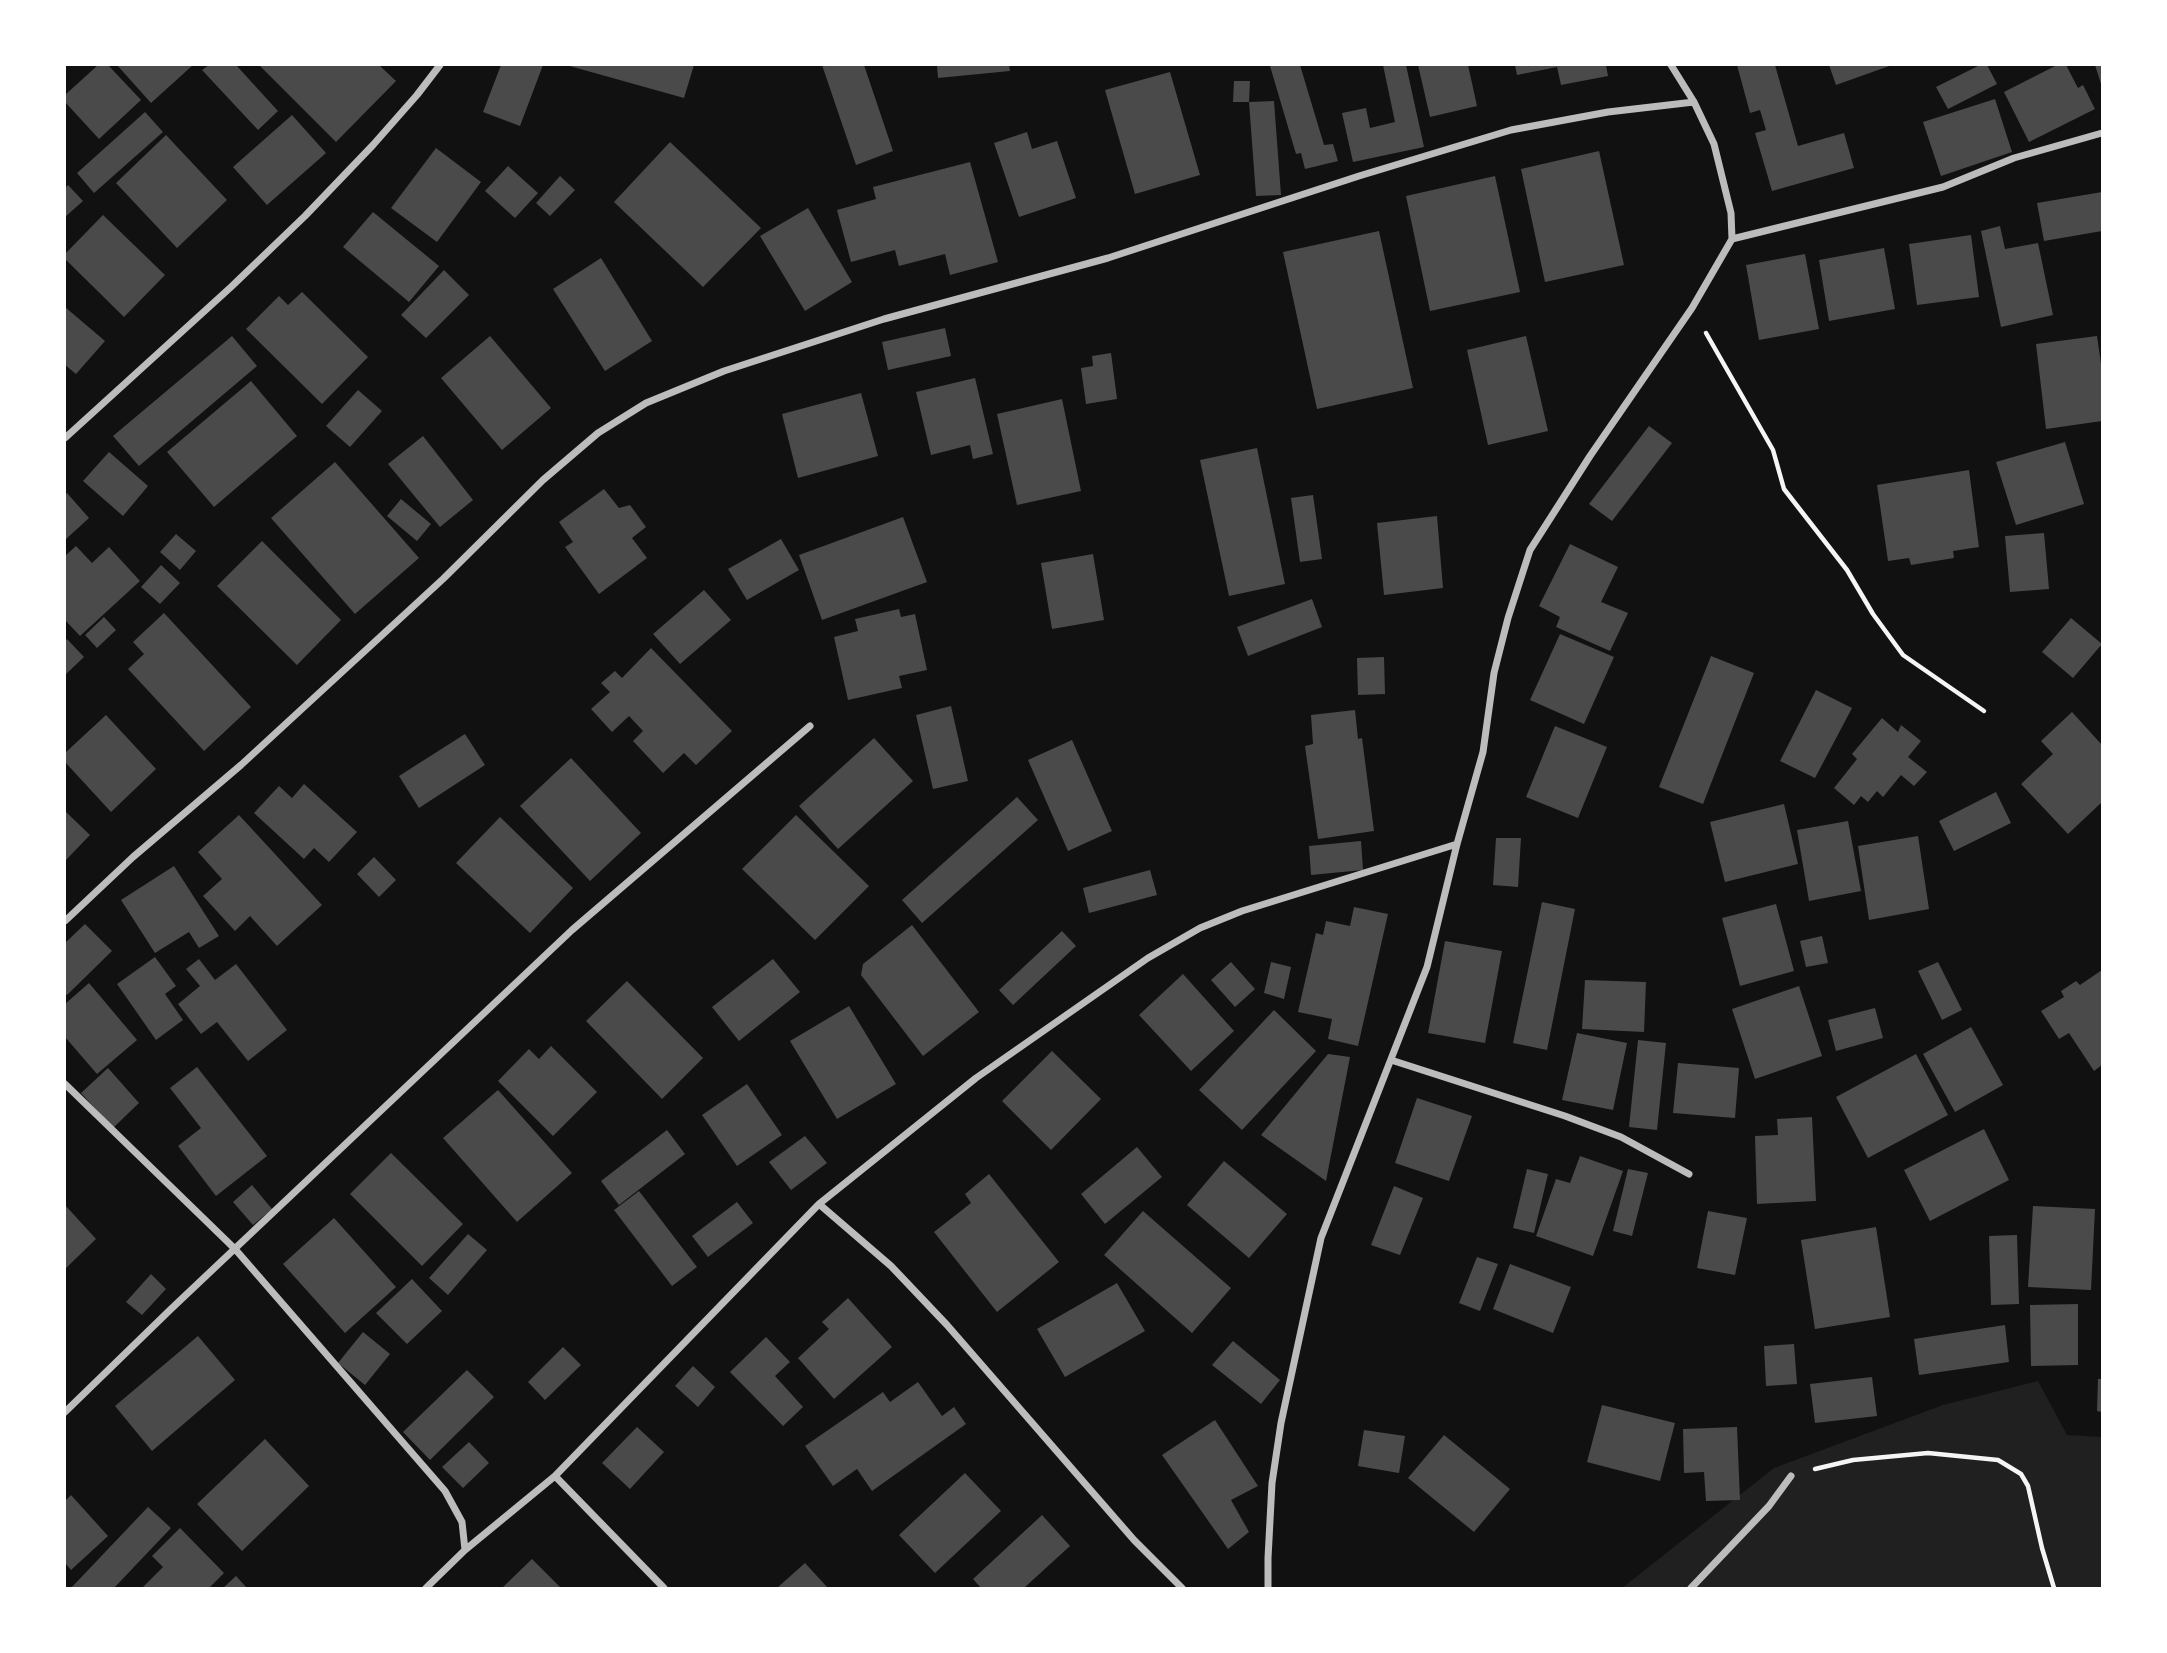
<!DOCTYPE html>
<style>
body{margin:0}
#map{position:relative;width:2167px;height:1653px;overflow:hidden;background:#111;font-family:Commissioner,sans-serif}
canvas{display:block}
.frame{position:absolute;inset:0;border:66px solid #fff;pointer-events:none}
</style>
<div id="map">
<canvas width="2167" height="1653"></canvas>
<div class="frame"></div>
</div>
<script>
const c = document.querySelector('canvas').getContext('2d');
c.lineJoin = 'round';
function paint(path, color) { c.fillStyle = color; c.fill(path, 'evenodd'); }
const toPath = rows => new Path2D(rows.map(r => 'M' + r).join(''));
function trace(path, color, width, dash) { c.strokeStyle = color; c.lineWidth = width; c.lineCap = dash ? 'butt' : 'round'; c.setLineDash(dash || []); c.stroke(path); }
const green = toPath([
 [2038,1381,2067,1435,2102,1437,2102,1588,1622,1588,1774,1468,1943,1405]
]);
const building = toPath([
 [98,65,108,65,141,100,99,139,65,102,65,95],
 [117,65,193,65,151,103],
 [209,65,236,65,278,111,258,130,202,70],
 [259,65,379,65,396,81,336,142],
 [501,65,543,65,520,126,483,112],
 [566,65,694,65,684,98],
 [822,65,864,65,893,151,856,165],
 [937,65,1009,65,1010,71,938,78],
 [1274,65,1300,65,1324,145,1333,144,1338,161,1305,169,1301,153,1296,154,1270,66],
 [1383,65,1406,65,1424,147,1353,162,1342,113,1366,108,1370,128,1395,122],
 [1418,65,1468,65,1477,106,1430,117],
 [1515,65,1606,65,1608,76,1561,85,1557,67,1517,75],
 [1737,65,1775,65,1798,146,1844,133,1854,168,1772,191,1755,133,1766,130,1760,110,1750,113],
 [1829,65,1892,65,1836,85],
 [1980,65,1987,65,1997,84,1948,109,1936,87],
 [2057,65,2066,65,2078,88,2083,85,2095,109,2029,142,2004,92],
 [2095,65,2102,65,2102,87],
 [1170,72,1200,175,1135,194,1105,90],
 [1234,81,1250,81,1249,102,1233,102],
 [1995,99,2012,152,1941,176,1923,122],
 [1274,101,1281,195,1256,196,1249,102],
 [145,112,163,132,94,193,77,173],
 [292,115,326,153,267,205,233,167],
 [1027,132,1032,149,1057,141,1076,198,1019,217,994,143],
 [166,135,227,200,177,248,116,183],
 [670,142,761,228,703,287,614,202],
 [436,148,481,182,437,242,391,208],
 [1599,151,1624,265,1545,282,1521,169],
 [970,162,998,262,950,275,945,254,899,266,895,250,851,262,837,210,876,199,873,187],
 [508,166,538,193,515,218,485,191],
 [560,176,575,190,550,216,536,203],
 [1495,176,1520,292,1430,311,1406,196],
 [68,185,83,201,65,217,65,188],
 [2102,192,2102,231,2044,241,2037,203],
 [808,208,852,282,805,311,760,236],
 [373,212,439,266,409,302,343,247],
 [103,215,165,275,124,317,65,259,65,254],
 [2000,226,2005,249,2038,243,2053,315,2001,327,1981,231],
 [1379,231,1413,388,1317,409,1283,252],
 [1971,235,1979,297,1917,305,1909,244],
 [1884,248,1895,309,1829,321,1819,260],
 [1805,254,1819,329,1759,340,1746,265],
 [601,258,652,341,605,371,553,289],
 [444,270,469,295,426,338,401,315],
 [302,292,368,357,322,404,246,329,279,296,288,305],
 [65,307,105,341,76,374,65,365],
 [945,328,951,356,888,370,882,342],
 [232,336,257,366,139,466,113,436],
 [490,336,551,408,502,450,441,378],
 [1526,336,1548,431,1488,445,1467,350],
 [2097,336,2102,371,2102,421,2046,429,2036,344],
 [1111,353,1117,399,1086,404,1081,368,1093,366,1092,356],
 [975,378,993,454,973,459,970,445,931,455,916,392],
 [251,381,297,436,214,507,167,452],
 [358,390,382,411,350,447,326,426],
 [861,393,878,456,798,478,782,414],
 [1062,399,1081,491,1017,505,997,414],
 [1649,426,1672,443,1612,521,1589,504],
 [423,436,473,500,440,527,388,464],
 [2065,442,2084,504,2016,525,1996,462],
 [1257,448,1285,584,1229,596,1200,460],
 [109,452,148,486,123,516,83,481],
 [335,462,419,558,355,614,271,518],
 [1969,470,1979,547,1953,551,1954,558,1911,565,1909,558,1888,561,1877,485],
 [604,489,619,508,630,505,646,527,632,538,647,558,599,594,565,547,573,542,559,522],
 [67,493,89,518,65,540,65,495],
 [1313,495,1322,559,1300,562,1291,498],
 [401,499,431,524,417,541,387,516],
 [1437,516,1443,588,1384,595,1377,523],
 [903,517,927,582,822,620,799,555],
 [2044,533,2049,589,2010,592,2005,536],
 [176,534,196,551,180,570,160,552],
 [781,539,799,570,747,600,728,569],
 [262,541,341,620,297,665,217,586],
 [1570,544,1618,567,1601,602,1628,613,1610,651,1556,627,1560,617,1539,606],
 [76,546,92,563,109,547,140,581,80,636,65,620,65,556],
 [1093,554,1104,620,1052,629,1041,563],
 [161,565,180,583,160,604,141,587],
 [704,590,731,620,680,664,653,634],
 [1312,599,1322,627,1248,656,1237,627],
 [899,609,901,617,915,614,927,670,899,676,902,688,848,700,834,637,858,631,855,619],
 [164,613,251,707,204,751,128,669,144,654,133,642],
 [104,617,116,630,97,648,85,635],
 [2071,618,2102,644,2073,678,2042,652],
 [1560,634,1614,657,1584,724,1530,700],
 [67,639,84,657,65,675,65,641],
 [651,648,732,731,696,765,684,753,663,773,633,741,643,731,629,716,612,732,591,709,610,692,601,683,615,671,622,678],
 [1711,656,1754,673,1703,804,1659,787],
 [1384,657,1385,694,1358,695,1357,658],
 [1816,690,1852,708,1815,778,1780,761],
 [951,706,968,781,933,789,916,715],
 [1355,710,1358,739,1362,738,1374,831,1318,839,1305,746,1313,744,1311,715],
 [2072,712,2102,745,2102,802,2068,834,2021,784,2053,754,2041,741],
 [106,715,156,769,111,812,65,762,65,753],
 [1882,718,1898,732,1901,725,1921,741,1908,757,1927,772,1914,786,1901,775,1883,797,1877,791,1868,802,1861,796,1854,805,1834,788,1857,759,1852,754],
 [1555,726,1607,747,1578,818,1526,797],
 [465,734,485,765,419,808,399,776],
 [874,738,913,781,838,849,799,806],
 [1072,740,1112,831,1068,851,1028,760],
 [571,758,641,833,590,881,520,806],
 [304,784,357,832,329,862,314,848,304,859,254,813,279,786,292,798],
 [1996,792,2011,823,1954,851,1939,821],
 [1017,797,1038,820,922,923,902,900],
 [1784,804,1798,864,1725,882,1710,822],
 [65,811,90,835,65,861],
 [239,815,322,905,277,946,250,916,235,931,203,896,222,879,198,852],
 [796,815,869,886,815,940,742,869],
 [500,817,573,888,530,933,456,863],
 [1848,821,1861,891,1809,901,1797,830],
 [1918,836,1929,909,1869,920,1858,846],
 [1496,838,1521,838,1518,887,1493,885],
 [1361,841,1363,870,1311,875,1309,846],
 [374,857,396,880,379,897,357,874],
 [174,866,219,936,199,948,189,932,155,953,121,900],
 [1150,870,1157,895,1089,913,1083,888],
 [1542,902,1575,909,1547,1050,1513,1043],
 [1776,904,1794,971,1740,986,1722,918],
 [1354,907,1388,914,1358,1046,1328,1039,1332,1019,1298,1012,1316,933,1323,935,1326,921,1350,926],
 [85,924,112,951,67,995,65,993,65,943],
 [912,925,979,1012,923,1056,861,975,863,964],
 [1062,931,1076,946,1013,1005,999,990],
 [1822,936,1828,963,1806,967,1800,941],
 [1445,941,1502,951,1485,1043,1428,1033],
 [155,957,176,986,165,994,183,1020,156,1040,117,984],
 [199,959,215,980,236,964,287,1030,248,1061,217,1022,201,1034,178,1004,200,986,186,969],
 [773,959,800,992,739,1041,712,1007],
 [1231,962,1255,989,1235,1007,1211,980],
 [1271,962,1291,967,1284,999,1264,993],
 [1938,962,1962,1010,1942,1020,1918,971],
 [2102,970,2102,1065,2094,1071,2069,1033,2059,1039,2041,1011,2064,997,2061,991,2076,981,2080,985],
 [1183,974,1234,1031,1191,1071,1139,1015],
 [1585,980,1646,982,1644,1032,1582,1029],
 [627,981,703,1058,662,1099,586,1021],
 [89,983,137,1040,97,1074,65,1037,65,1004],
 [1799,986,1822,1056,1755,1079,1732,1009],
 [849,1006,896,1084,837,1119,790,1041],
 [1875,1008,1883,1038,1836,1051,1828,1020],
 [1274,1010,1316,1051,1242,1130,1199,1090],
 [1971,1027,2003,1085,1955,1112,1923,1054],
 [1577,1033,1627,1043,1613,1110,1562,1100],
 [1638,1040,1666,1043,1657,1130,1629,1127],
 [551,1046,597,1092,553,1136,498,1081,529,1049,539,1059],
 [1052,1051,1101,1099,1051,1150,1002,1101],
 [1328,1054,1350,1057,1326,1181,1261,1135],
 [1916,1054,1948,1115,1868,1158,1836,1097],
 [1678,1063,1739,1068,1735,1118,1673,1113],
 [197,1067,267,1156,216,1196,178,1146,201,1128,170,1088],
 [108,1068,139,1103,113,1128,81,1093],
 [747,1084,782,1135,737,1166,702,1115],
 [498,1090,572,1173,517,1222,443,1138],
 [1417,1098,1472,1116,1449,1181,1395,1163],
 [1812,1117,1816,1201,1757,1204,1755,1136,1778,1135,1777,1119],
 [1984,1129,2009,1180,1930,1221,1904,1170],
 [667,1130,685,1154,619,1205,601,1181],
 [805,1136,827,1163,791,1190,769,1162],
 [1137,1147,1162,1177,1105,1224,1081,1194],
 [391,1153,463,1224,422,1266,350,1194],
 [1580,1156,1623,1171,1593,1256,1536,1236,1556,1179,1570,1183],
 [1224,1161,1287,1214,1249,1258,1187,1205],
 [1527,1169,1548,1174,1534,1233,1513,1228],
 [1628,1169,1648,1173,1632,1236,1613,1231],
 [989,1174,1059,1262,997,1312,934,1232,971,1203,965,1194],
 [252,1185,272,1209,253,1225,233,1202],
 [1394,1186,1423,1198,1400,1255,1371,1245],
 [639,1191,697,1267,672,1286,614,1210],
 [737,1202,753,1223,708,1257,692,1236],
 [65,1205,96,1239,65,1269],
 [2033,1206,2095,1209,2091,1290,2028,1287],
 [1143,1211,1231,1288,1192,1333,1104,1255],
 [1708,1211,1747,1218,1735,1275,1697,1268],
 [334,1218,396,1287,345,1333,283,1264],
 [1876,1227,1890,1317,1815,1329,1801,1240],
 [468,1234,487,1250,448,1295,429,1278],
 [2017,1235,2019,1304,1991,1305,1989,1236],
 [1477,1257,1498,1264,1480,1311,1459,1303],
 [1510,1264,1571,1287,1553,1333,1493,1309],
 [151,1274,166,1289,142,1315,126,1302],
 [412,1279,442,1311,407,1344,376,1313],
 [1117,1283,1145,1331,1065,1377,1037,1329],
 [848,1298,892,1347,834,1399,798,1358,829,1329,822,1322],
 [2078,1304,2078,1365,2031,1366,2030,1305],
 [2005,1325,2009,1362,1919,1375,1914,1339],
 [363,1332,390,1354,365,1385,338,1363],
 [198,1336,235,1380,152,1451,115,1406],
 [766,1337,790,1362,775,1376,803,1407,783,1426,730,1372],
 [1233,1341,1280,1380,1261,1404,1212,1365],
 [1794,1344,1797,1384,1766,1386,1764,1346],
 [563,1347,581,1365,545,1400,528,1382],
 [693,1366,715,1387,698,1407,675,1386],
 [467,1370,494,1397,430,1460,403,1432],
 [1872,1377,1877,1416,1815,1423,1810,1384],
 [2098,1379,2102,1379,2102,1412,2097,1411],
 [918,1382,942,1416,954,1407,966,1424,872,1491,857,1469,833,1486,805,1446,883,1392,890,1402],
 [1602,1405,1675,1423,1660,1481,1587,1462],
 [1215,1420,1258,1486,1231,1500,1249,1532,1228,1549,1162,1455],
 [637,1427,664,1452,630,1489,602,1463],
 [1737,1427,1740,1500,1706,1501,1704,1472,1684,1473,1683,1429],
 [1364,1430,1405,1436,1399,1473,1358,1466],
 [1444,1435,1510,1489,1474,1532,1408,1478],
 [265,1439,309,1486,242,1551,197,1504],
 [469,1442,489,1463,463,1488,442,1467],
 [965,1473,1001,1511,935,1573,899,1535],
 [71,1495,108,1536,71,1570,65,1563,65,1501],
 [148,1507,171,1528,114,1588,71,1588],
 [1042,1515,1070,1546,1024,1588,981,1588,973,1579],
 [180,1528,224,1573,209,1588,142,1588,163,1567,152,1556],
 [532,1559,561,1588,502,1588],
 [805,1563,828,1588,777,1588],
 [236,1576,247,1588,223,1588]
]);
const path = toPath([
 [1706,333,1773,450,1784,489,1847,570,1873,614,1903,655,1984,711],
 [1815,1469,1853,1460,1928,1453,1998,1460,2021,1474,2028,1486,2042,1548,2054,1588]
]);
const minor = toPath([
 [1732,239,1943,187,2014,158,2102,133],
 [65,438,231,287,305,216,373,145,417,95,440,65],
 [65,921,133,857,241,765,443,579,543,480,598,433,646,403,724,371,884,319,1108,258,1359,176,1511,130,1608,112,1694,102],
 [1391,1060,1565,1116,1621,1137,1689,1174],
 [65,1084,235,1249,445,1491,462,1522,465,1550,426,1588],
 [819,1204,891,1266,947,1325,1134,1540,1182,1588],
 [65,1412,171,1309,572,930,810,726],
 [555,1476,664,1588],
 [465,1550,555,1476,819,1204,976,1078,1148,958,1200,928,1242,911,1457,844],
 [1268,1588,1268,1558,1272,1483,1281,1423,1321,1238,1427,967,1457,844,1483,752,1494,673,1508,618,1530,550,1590,456,1692,308,1732,239,1731,213,1714,144,1694,102,1671,65],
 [1691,1588,1769,1506,1791,1476]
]);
paint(green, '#202020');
paint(building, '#4a4a4a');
trace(path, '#f5f5f5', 4.5);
trace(minor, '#bcbcbc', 7);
</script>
